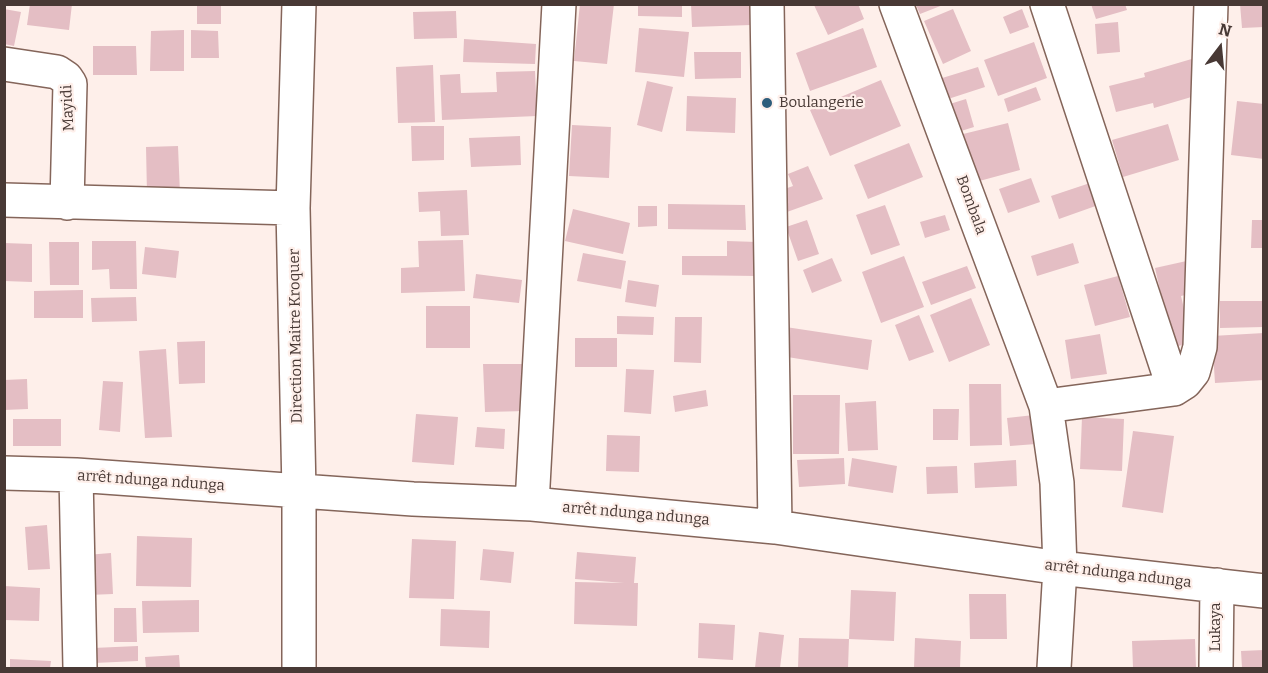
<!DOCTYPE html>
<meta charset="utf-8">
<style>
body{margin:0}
#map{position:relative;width:1268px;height:673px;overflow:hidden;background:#feefea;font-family:Bitter,serif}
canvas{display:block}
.frame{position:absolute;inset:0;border:6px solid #483935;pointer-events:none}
.north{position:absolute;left:1190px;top:18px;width:60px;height:60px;-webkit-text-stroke:4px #feefea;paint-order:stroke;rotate:16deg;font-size:16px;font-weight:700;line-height:24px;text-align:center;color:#483935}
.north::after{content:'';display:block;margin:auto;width:21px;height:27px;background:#483935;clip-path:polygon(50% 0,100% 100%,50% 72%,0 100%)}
</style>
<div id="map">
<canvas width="1268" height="673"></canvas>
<div class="frame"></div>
<div class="north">N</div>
</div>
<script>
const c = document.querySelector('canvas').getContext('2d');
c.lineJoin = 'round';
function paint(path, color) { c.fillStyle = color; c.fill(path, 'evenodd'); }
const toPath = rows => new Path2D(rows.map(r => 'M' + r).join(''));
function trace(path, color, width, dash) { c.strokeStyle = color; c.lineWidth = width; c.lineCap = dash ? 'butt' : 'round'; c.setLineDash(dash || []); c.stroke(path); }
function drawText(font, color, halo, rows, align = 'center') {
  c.font = font + ' Bitter,serif'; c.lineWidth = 4.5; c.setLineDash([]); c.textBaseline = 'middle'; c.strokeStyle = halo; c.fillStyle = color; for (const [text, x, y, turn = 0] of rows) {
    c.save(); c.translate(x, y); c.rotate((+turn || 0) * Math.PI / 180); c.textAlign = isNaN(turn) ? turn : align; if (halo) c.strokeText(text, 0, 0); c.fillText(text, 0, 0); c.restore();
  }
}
const building = toPath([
 [30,4,72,4,69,30,27,25],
 [197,4,221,4,221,24,197,24],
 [580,4,614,4,607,64,574,61],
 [638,4,682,4,682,17,638,16],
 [691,4,750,4,751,25,692,27],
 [858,4,864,19,828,35,814,5],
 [1091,4,1125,4,1127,10,1096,19],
 [1240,4,1264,4,1264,27,1242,28],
 [916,5,943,5,920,14],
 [4,9,21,12,14,46,4,44],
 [953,9,971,51,943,64,924,21],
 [1022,9,1029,27,1010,34,1003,17],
 [456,11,457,38,414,39,413,12],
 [1118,22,1120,52,1097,54,1095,24],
 [639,28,689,32,684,77,635,72],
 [863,28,877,67,810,91,796,53],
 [184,30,184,71,150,71,151,31],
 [191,30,218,31,219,58,191,58],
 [464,39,536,44,535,64,463,62],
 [1034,42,1047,78,998,96,984,60],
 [93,46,136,46,137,75,93,75],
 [694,52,741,52,741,78,695,79],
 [1195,58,1205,93,1154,108,1153,103,1116,112,1109,86,1145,77,1144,73],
 [433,65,435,122,398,123,396,67],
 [978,67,985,87,945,100,939,79],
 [535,71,537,116,442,120,440,75,460,74,461,93,497,92,496,72],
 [881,80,901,126,830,156,810,110],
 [647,81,673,87,662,132,637,125],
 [1036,87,1041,100,1008,112,1004,99],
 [687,96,736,98,735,133,686,131],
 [966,99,974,127,948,135,940,107],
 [1237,101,1264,104,1264,159,1231,155],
 [1008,123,1020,170,972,183,959,135],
 [1168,124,1179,160,1123,177,1112,140],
 [572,125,611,127,609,178,569,176],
 [411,126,444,126,444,160,412,161],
 [520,136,521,165,471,167,469,138],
 [909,143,923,177,868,199,854,165],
 [178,146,180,194,147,194,146,147],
 [808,166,823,199,787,212,779,191,793,186,788,174],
 [1031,178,1040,202,1008,213,999,189],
 [1096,181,1104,203,1059,219,1051,196],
 [467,190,469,235,441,236,440,211,419,212,418,192],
 [668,204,745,205,746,230,668,229],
 [885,205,900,245,871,255,856,215],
 [638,206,657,206,657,226,638,227],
 [573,209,630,223,623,254,565,241],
 [945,215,950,230,925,238,920,222],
 [807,220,819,254,798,261,786,227],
 [1252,220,1264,220,1264,248,1251,248],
 [463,240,465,291,401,293,401,268,419,267,418,241],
 [92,241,136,241,137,289,110,289,109,269,92,270],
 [727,241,757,242,757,276,682,275,682,256,727,256],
 [49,242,79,242,79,285,50,285],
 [4,243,32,244,32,282,4,281],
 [1073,243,1079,263,1037,276,1031,256],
 [145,247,179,251,176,278,142,274],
 [583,253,626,261,621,289,577,281],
 [904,256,924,307,881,323,862,272],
 [832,258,842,281,812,293,803,270],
 [1191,260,1198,292,1181,296,1192,343,1173,347,1155,268],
 [967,266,976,288,931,305,922,282],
 [476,274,522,280,519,303,473,298],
 [1118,276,1130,317,1095,326,1084,285],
 [628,280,659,285,656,307,625,302],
 [83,290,83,318,34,318,34,291],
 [136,297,137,321,92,322,91,298],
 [971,298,990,345,949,362,930,315],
 [1220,301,1264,301,1264,327,1220,328],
 [426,306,470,306,470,348,426,348],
 [919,315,934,352,909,361,895,325],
 [617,316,654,317,653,335,617,334],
 [675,317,702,317,701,363,674,362],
 [779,326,872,340,868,370,775,355],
 [1264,333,1264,380,1215,383,1212,336],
 [1100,334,1107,374,1071,379,1065,340],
 [575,338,617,338,617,367,575,367],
 [205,341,205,383,179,384,177,342],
 [166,349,172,437,145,438,139,351],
 [483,364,527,364,527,411,485,412],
 [626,369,654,370,651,414,624,412],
 [27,379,28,409,4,410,4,380],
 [103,381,123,382,120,432,99,430],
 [969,384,1001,384,1002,445,970,446],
 [706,390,708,406,675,412,673,396],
 [793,395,840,395,839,454,793,454],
 [876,401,878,450,848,451,845,403],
 [933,409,959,409,958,440,933,440],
 [416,414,458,417,454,465,412,462],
 [1034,415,1036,444,1010,446,1007,418],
 [1082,417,1124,419,1122,471,1080,469],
 [13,419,61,419,61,446,13,446],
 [477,427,505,429,504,449,475,447],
 [1133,431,1174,436,1163,513,1122,507],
 [607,435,640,436,639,472,606,471],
 [844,458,845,484,799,487,797,460],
 [852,458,897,466,893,493,848,486],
 [1016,460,1017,486,975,488,974,463],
 [957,466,958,493,927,494,926,467],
 [47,525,50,569,28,570,25,527],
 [137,536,192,538,191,587,136,586],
 [412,539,456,541,454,599,409,598],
 [483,549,514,552,511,583,480,580],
 [577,552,636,557,634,583,638,583,637,626,574,624,575,582,624,583,575,579],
 [111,553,113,594,88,595,86,555],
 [4,586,40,588,39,621,4,620],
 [851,590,896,592,894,641,849,639],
 [969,594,1006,594,1007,639,970,639],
 [199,600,199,632,143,633,142,601],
 [114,608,136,608,137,642,114,642],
 [441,609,490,611,489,648,440,646],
 [699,623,735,625,733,660,698,658],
 [759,632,784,635,780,668,755,668],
 [799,638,849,639,848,668,798,668],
 [915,638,961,641,960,668,914,668],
 [1195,639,1196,668,1133,668,1132,641],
 [138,646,138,661,94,663,93,648],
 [1264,650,1264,668,1242,668,1241,651],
 [179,655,180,668,146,668,145,657],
 [10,659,51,661,50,668,10,668]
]);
const minor = toPath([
 [299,4,293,208,299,492,299,668],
 [767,4,775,527],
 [896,4,1046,406,1057,483,1060,568,1054,668],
 [1047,4,1174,389],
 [4,64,57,72,66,78,70,84,67,203],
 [4,200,293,208],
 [1046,406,1174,389,1185,382,1193,372,1200,347,1211,4],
 [4,473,76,475,413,499,532,504,775,527,1060,568,1264,591],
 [76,475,80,668],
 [532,504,559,4],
 [1216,668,1217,585]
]);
const markers = [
 [767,103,6,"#2d5d7b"]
];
const poiNames = [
 ["Boulangerie",779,103]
];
const streetNames = [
 ["Mayidi",68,108,-93],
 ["Bombala",971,205,70],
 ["Direction Maitre Kroquer",296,336,-91],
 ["arrêt ndunga ndunga",151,481,4],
 ["arrêt ndunga ndunga",636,514,5],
 ["arrêt ndunga ndunga",1118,574,7],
 ["Lukaya",1216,627,-90]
];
paint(building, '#e4bec4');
trace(minor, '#84655a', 36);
trace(minor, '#fff', 33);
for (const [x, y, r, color] of markers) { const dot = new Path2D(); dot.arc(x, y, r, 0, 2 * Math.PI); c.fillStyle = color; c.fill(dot); trace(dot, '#feefea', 2); }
drawText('15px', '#483935', '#feefea', poiNames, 'left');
drawText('15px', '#483935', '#feefea', streetNames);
</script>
